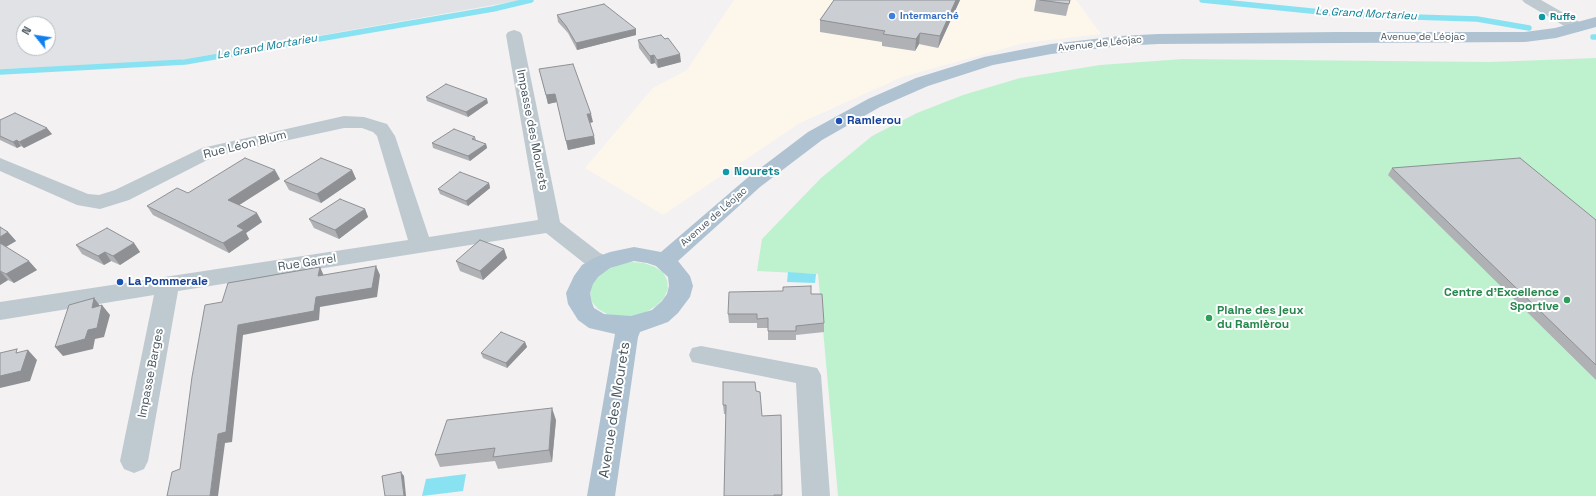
<!DOCTYPE html>
<meta charset="utf-8">
<style>
body{margin:0}
#map{position:relative;width:1596px;height:496px;overflow:hidden;background:#f3f1f1;font-family:"Space Grotesk",sans-serif}
canvas{display:block}
.north{position:absolute;left:16px;top:16px;width:40px;height:40px;box-sizing:border-box;background:#fff;border:1px solid #b5bbbf;border-radius:50%;rotate:300deg;font-size:11px;font-weight:700;line-height:16px;text-align:center;color:#47565f}
.north::after{content:'';display:block;margin:auto;width:14px;height:18px;background:#107fee;clip-path:polygon(50% 0,100% 100%,50% 72%,0 100%)}
</style>
<div id="map">
<canvas width="1596" height="496"></canvas>
<div class="north">N</div>
</div>
<script>
const c = document.querySelector('canvas').getContext('2d');
c.lineJoin = 'round';
function paint(path, color) { c.fillStyle = color; c.fill(path, 'evenodd'); }
const toPath = rows => new Path2D(rows.map(r => 'M' + r).join(''));
function trace(path, color, width, dash) { c.strokeStyle = color; c.lineWidth = width; c.lineCap = dash ? 'butt' : 'round'; c.setLineDash(dash || []); c.stroke(path); }
function drawText(font, color, halo, rows, align = 'center') {
  c.font = font + ' "Space Grotesk",sans-serif'; c.lineWidth = 4; c.setLineDash([]); c.textBaseline = 'middle'; c.strokeStyle = halo; c.fillStyle = color; for (const [text, x, y, turn = 0] of rows) {
    c.save(); c.translate(x, y); c.rotate((+turn || 0) * Math.PI / 180); c.textAlign = isNaN(turn) ? turn : align; if (halo) c.strokeText(text, 0, 0); c.fillText(text, 0, 0); c.restore();
  }
}
const commercial = toPath([
 [734,0,1076,0,1101,34,1024,43,902,77,800,123,663,215,585,168,653,88,687,70]
]);
const airport = toPath([
 [0,0,522,0,152,65,0,69],
 [24,24,48,24,48,48,24,48]
]);
const green = toPath([
 [1596,58,1596,496,838,496,818,274,757,271,762,239,821,178,872,136,917,113,963,95,1020,78,1100,65,1183,59,1490,62],
 [632,262,644,263,655,267,663,272,667,280,668,289,664,298,656,306,646,312,633,316,619,317,607,314,598,309,592,302,590,293,592,284,598,276,608,269,619,264]
]);
const water = toPath([
 [788,272,816,274,815,283,787,282],
 [466,474,463,491,422,496,426,479]
]);
const stream = toPath([
 [1202,0,1351,15,1477,19,1529,28],
 [1593,37,1596,37],
 [0,72,185,62,493,9,531,0]
]);
const minor = toPath([
 [1522,0,1541,0,1583,24,1585,27,1583,30,1577,32,1571,30,1525,3,1522,0],
 [514,30,520,32,522,35,560,222,600,253,610,258,613,263,610,268,602,271,584,263,546,233,178,291,148,461,144,469,134,473,124,469,120,461,154,295,0,320,0,302,408,240,377,136,373,132,362,128,344,128,215,156,129,200,100,209,77,205,0,171,0,158,88,194,99,195,115,190,202,148,344,116,364,117,387,124,395,136,429,237,538,220,506,35,508,32,514,30],
 [701,346,817,368,821,375,830,496,802,496,796,383,692,362,689,355,692,348,701,346]
]);
const major = toPath([
 [1596,17,1596,27,1556,38,1525,42,1158,44,1120,46,1051,54,993,65,928,86,880,107,822,140,760,187,678,261,690,276,693,286,690,297,678,313,668,322,640,332,638,337,615,496,587,496,615,334,589,328,578,320,568,304,566,293,574,276,582,265,594,258,610,252,634,247,661,252,746,179,808,132,868,99,916,78,984,57,1051,44,1120,36,1158,34,1337,32,1525,32,1555,28,1596,17],
 [634,261,647,263,656,266,668,277,669,286,667,294,662,301,652,310,631,316,604,314,594,308,592,303,590,293,593,284,598,277,610,268,634,261]
]);
const wall = toPath([
 [834,0,960,0,938,48,919,44,915,51,882,46,882,42,820,32,820,20],
 [1036,0,1070,0,1066,16,1034,11],
 [557,15,636,35,577,50,568,33,558,22],
 [638,40,681,62,658,68,655,63,651,64,639,48],
 [539,69,593,122,590,123,594,136,595,144,568,150,557,102,548,104],
 [426,97,488,103,468,117,427,101],
 [0,120,52,134,24,148,21,146,17,148,0,140],
 [475,137,476,140,486,144,487,148,470,161,433,148,432,143],
 [1392,168,1596,220,1596,380,1388,175],
 [352,170,356,179,321,203,289,190,284,181],
 [280,179,239,205,262,222,246,233,249,239,229,253,153,215,147,206,188,193],
 [489,183,490,188,468,206,440,194,438,189],
 [365,209,368,217,339,239,314,228,309,219],
 [0,227,8,232,16,241,6,247,37,270,14,283,8,280,0,285],
 [134,243,140,252,120,265,111,261,104,265,82,254,76,245],
 [504,249,507,258,483,280,460,271,456,261],
 [811,294,824,323,824,332,796,335,796,340,768,340,768,328,757,328,757,323,729,323,728,314],
 [525,342,527,347,507,368,483,358,481,353],
 [756,391,762,416,781,415,782,496,724,496,726,414,724,414,723,405],
 [556,420,552,462,498,469,495,461,440,467,435,455]
]);
const shadedWall = toPath([
 [956,0,960,0,938,48,940,36],
 [636,29,636,35,577,50,576,43],
 [920,33,919,44,915,51,916,39],
 [680,54,681,62,658,68,657,60],
 [654,55,655,63,651,64,650,56],
 [555,94,557,102,548,104,546,95],
 [487,99,488,103,468,117,466,112],
 [587,114,591,114,593,122,589,123],
 [47,128,52,134,24,148,19,142],
 [594,136,595,144,568,150,566,141],
 [17,140,21,146,17,148,13,142],
 [486,144,487,148,470,161,468,156],
 [275,170,280,179,233,209,228,200],
 [352,170,356,179,321,203,317,194],
 [489,183,490,188,468,206,466,201],
 [365,209,368,217,339,239,335,230],
 [257,213,262,222,246,233,249,239,229,253,223,243,237,226],
 [8,232,16,241,2,249,0,246,0,237],
 [134,243,140,252,120,265,113,256],
 [504,249,507,258,483,280,480,271],
 [105,252,111,261,104,265,98,256],
 [29,261,37,270,14,283,6,274],
 [376,266,380,275,377,297,320,307,319,320,243,335,232,442,225,443,218,496,210,496,218,434,238,325,316,297],
 [320,267,324,276,318,276],
 [0,271,8,280,0,285],
 [94,298,101,307,92,308],
 [102,305,110,315,104,337,95,339,93,349,63,356,55,347],
 [525,342,527,347,507,368,506,363],
 [28,350,37,360,30,381,0,388,0,376],
 [552,408,556,420,552,462,549,450],
 [401,472,404,476,406,496,404,496]
]);
const building = toPath([
 [834,0,956,0,940,36,920,33,916,39,883,34,885,31,820,20,834,0],
 [1040,0,1070,0,1069,4,1040,0],
 [604,4,636,29,576,43,566,26,557,15,604,4],
 [661,35,665,39,668,38,680,54,657,60,654,55,650,56,638,40,661,35],
 [573,64,591,114,587,114,594,136,566,141,555,94,546,95,539,69,573,64],
 [446,84,487,99,466,112,426,97,446,84],
 [15,113,47,128,19,142,17,140,13,142,0,136,0,120,15,113],
 [454,129,475,137,472,139,486,144,468,156,432,143,454,129],
 [245,158,275,170,228,200,257,213,237,226,244,230,223,243,147,206,177,188,188,193,245,158],
 [321,158,352,170,317,194,284,181,321,158],
 [1520,158,1596,220,1596,365,1392,168,1520,158],
 [460,172,489,183,466,201,438,189,460,172],
 [340,199,365,209,335,230,309,219,340,199],
 [0,227,8,232,0,237,0,227],
 [107,228,134,243,113,256,105,252,98,256,76,245,107,228],
 [480,240,504,249,480,271,456,261,480,240],
 [0,243,29,261,6,274,0,271,0,243],
 [376,266,372,288,316,297,314,311,238,325,226,432,218,434,210,496,167,496,172,472,180,469,192,377,205,305,222,302,228,283,320,267,318,276,376,266],
 [811,286,811,294,822,294,824,323,796,326,796,331,768,331,768,318,757,319,757,314,728,314,729,292,783,291,783,287,811,286],
 [94,298,92,308,102,305,97,328,88,330,85,339,55,347,69,305,94,298],
 [501,332,525,342,506,363,481,353,501,332],
 [17,349,16,353,28,350,21,371,0,376,0,353,17,349],
 [723,382,755,382,756,391,760,392,762,416,781,415,782,495,774,495,774,496,724,496,726,405,723,405,723,382],
 [552,408,549,450,493,457,495,448,435,455,447,420,552,408],
 [401,472,404,496,385,496,382,476,401,472]
]);
const markers = [
 [892,16,4,"#3f7fe0"],
 [1542,17,4,"#0f9aa8"],
 [839,121,4,"#1a4fb4"],
 [726,172,4,"#0f9aa8"],
 [120,282,4,"#1a4fb4"],
 [1567,300,4,"#2e9e5b"],
 [1209,318,4,"#2e9e5b"]
];
const farShopnames = [
 ["Intermarché",900,16]
];
const farCulturenames = [
 ["Ruffe",1550,17]
];
const farStreetnames = [
 ["Avenue de Léojac",1423,37],
 ["Avenue de Léojac",1100,44,-6],
 ["Avenue de Léojac",714,217,-41]
];
const farWaternames = [
 ["Le Grand Mortarieu",1366,14,3],
 ["Le Grand Mortarieu",267,47,-10]
];
const transitNames = [
 ["Ramierou",847,121],
 ["La Pommeraie",128,282]
];
const streetNames = [
 ["Impasse des Mourets",532,130,79],
 ["Rue Léon Blum",245,145,-14],
 ["Rue Garrel",307,263,-9],
 ["Impasse Barges",151,373,-79]
];
const cultureNames = [
 ["Nourets",734,172]
];
const leisureNames = [
 ["Centre d'Excellence",1559,293],
 ["Sportive",1559,307],
 ["Plaine des jeux",1217,311,"left"],
 ["du Ramièrou",1217,325,"left"]
];
const nearStreetnames = [
 ["Avenue des Mourets",615,410,-81]
];
paint(commercial, '#fdf7eb');
paint(airport, '#e0e2e5');
paint(green, '#bef2cf');
paint(water, '#89e2f1');
trace(stream, '#89e2f1', 5.5);
paint(minor, '#bec9d0');
paint(major, '#afc2d1');
paint(wall, '#afb1b5');
paint(shadedWall, '#8e9094');
paint(building, '#cbced3');
trace(building, '#8e9094', 1);
for (const [x, y, r, color] of markers) { const dot = new Path2D(); dot.arc(x, y, r, 0, 2 * Math.PI); c.fillStyle = color; c.fill(dot); trace(dot, '#fff', 1.5); }
drawText('bold 10px', '#366cbe', '#fff', farShopnames, 'left');
drawText('bold 10px', '#0d838f', '#fff', farCulturenames, 'left');
drawText('10px', '#47565f', '#fff', farStreetnames);
drawText('italic 11px', '#077f94', '#fff', farWaternames);
drawText('bold 12px', '#164399', '#fff', transitNames, 'left');
drawText('12px', '#47565f', '#fff', streetNames);
drawText('bold 12px', '#0d838f', '#fff', cultureNames, 'left');
drawText('bold 12px', '#27864d', '#fff', leisureNames, 'right');
drawText('14px', '#47565f', '#fff', nearStreetnames);
</script>
